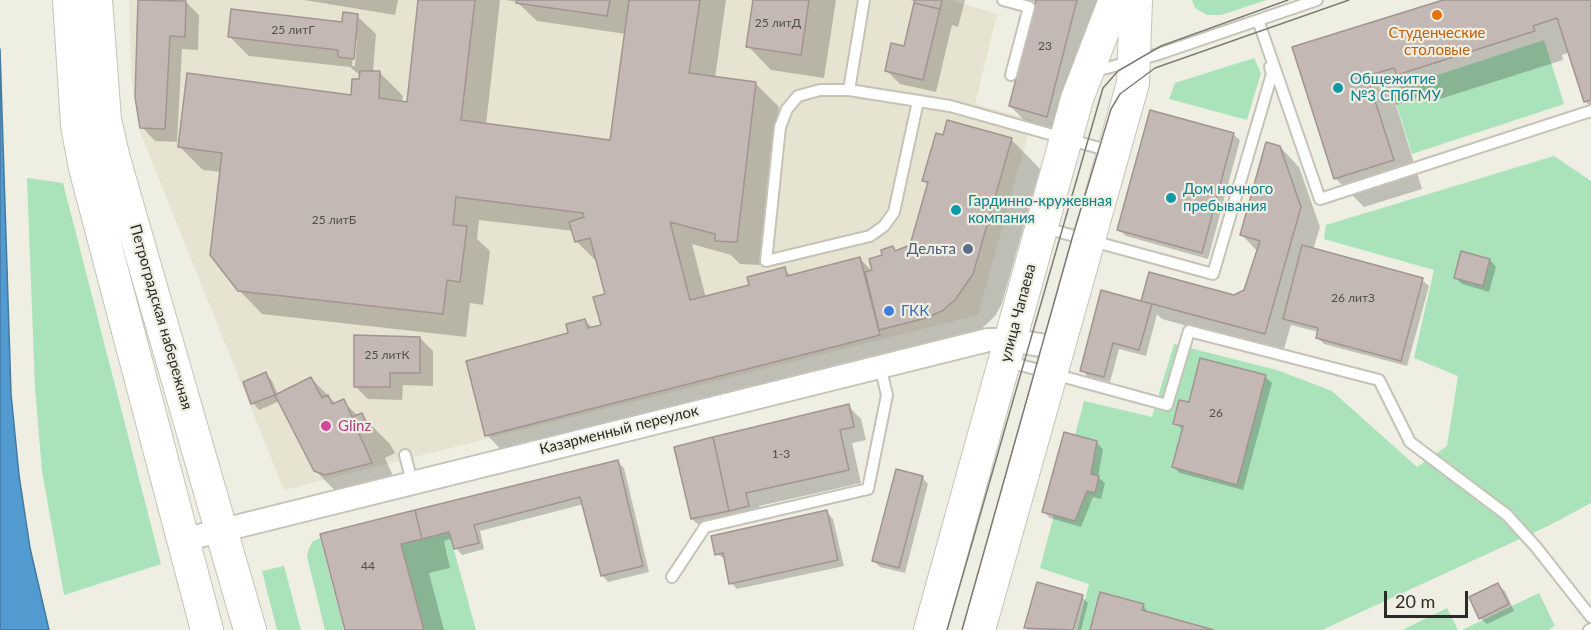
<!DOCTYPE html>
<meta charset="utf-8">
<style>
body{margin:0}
#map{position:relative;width:1591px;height:630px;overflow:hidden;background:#efeee2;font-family:Lato,sans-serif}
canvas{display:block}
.scale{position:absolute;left:1384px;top:591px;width:84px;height:27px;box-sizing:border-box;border:3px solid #2b2a26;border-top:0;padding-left:8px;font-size:18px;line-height:21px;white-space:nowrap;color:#2b2a26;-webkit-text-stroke:4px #efeee2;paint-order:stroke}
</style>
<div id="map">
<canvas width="1591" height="630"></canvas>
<div class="scale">20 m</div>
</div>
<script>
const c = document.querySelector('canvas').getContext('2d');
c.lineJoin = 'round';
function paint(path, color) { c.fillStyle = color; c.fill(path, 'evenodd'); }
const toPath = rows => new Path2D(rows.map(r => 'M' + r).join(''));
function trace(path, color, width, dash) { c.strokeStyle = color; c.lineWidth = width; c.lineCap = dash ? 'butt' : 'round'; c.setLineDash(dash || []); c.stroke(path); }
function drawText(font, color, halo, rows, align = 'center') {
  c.font = font + ' Lato,sans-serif'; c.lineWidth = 4.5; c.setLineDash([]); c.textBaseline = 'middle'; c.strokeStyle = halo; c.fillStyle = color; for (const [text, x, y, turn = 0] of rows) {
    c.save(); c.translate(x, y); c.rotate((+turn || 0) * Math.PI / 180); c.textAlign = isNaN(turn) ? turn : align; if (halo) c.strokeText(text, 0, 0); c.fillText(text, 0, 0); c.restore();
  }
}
const built = toPath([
 [129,0,950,0,997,14,975,104,1032,120,978,315,284,490,139,129,131,77]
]);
const green = toPath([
 [1192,0,1267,0,1221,15,1207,15,1195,8],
 [1544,40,1564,104,1412,154,1392,90],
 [1254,58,1261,73,1247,120,1169,99,1175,83],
 [1554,156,1591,181,1591,503,1548,526,1322,630,1077,630,1089,584,1040,568,1084,401,1152,417,1174,344,1277,370,1332,391,1417,467,1447,446,1458,376,1414,358,1434,270,1324,239,1326,225],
 [27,178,63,183,161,564,64,595,42,471,35,388],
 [449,532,476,630,424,630,401,544],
 [320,538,344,630,325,630,307,557,309,548,313,541],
 [284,566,301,630,277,630,262,571],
 [1539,593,1555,626,1548,630,1462,630],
 [1447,608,1458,630,1402,630]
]);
const water = toPath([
 [0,49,11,394,19,475,30,548,49,630,0,630,0,49]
]);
const shadow = toPath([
 [304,0,398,0,395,15],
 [419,0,500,0,486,125,612,141,626,34,537,21,517,2,506,0,726,0,715,78,756,84,779,107,760,265,740,264,731,255,692,244,706,298,751,286,784,269,791,276,860,259,874,273,884,256,892,248,896,252,912,246,929,186,924,181,1011,139,1040,169,1002,303,995,316,971,339,909,359,901,350,903,358,510,459,487,435,570,335,585,321,593,328,603,326,607,295,598,263,576,241,574,231,479,220,477,239,490,251,483,305,470,303,466,337,262,314,239,290,221,172,203,170,180,147,352,96,360,81,361,76,350,67,249,56,230,37,343,23,357,16,376,34,373,72,379,72,403,96,402,103,408,104],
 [354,39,357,39,355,66,352,66],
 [755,0,836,0,824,78,771,70,748,46],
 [910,0,965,0,958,27,952,25,936,92,900,84,886,70,906,48,916,2],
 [1028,0,1108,0,1076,145,1039,135,1010,106,1037,2],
 [1447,0,1591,0,1591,107,1586,102,1570,52,1562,55,1563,60,1427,103,1421,97,1396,105,1422,189,1364,207,1335,178,1294,48],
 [186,2,199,15,198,50,182,49,177,142,155,141,142,127,137,97],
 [1233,134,1240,140,1208,259,1126,236,1119,230],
 [1280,147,1299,167,1320,227,1313,250,1422,280,1429,286,1407,366,1324,344,1317,337,1319,332,1291,325,1283,352,1162,319,1157,314,1146,356,1119,349,1110,382,1088,377,1082,370,1147,304,1143,301,1234,297,1246,291,1258,252,1242,235],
 [1462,253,1490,260,1496,267,1489,292,1462,284,1456,278],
 [420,338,433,351,433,386,403,385,402,400,368,399,355,386],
 [266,374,272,381,278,395,311,378,336,404,343,401,358,416,361,415,390,444,395,453,385,458,400,492,344,500,315,470,280,401,259,410,253,403,244,383],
 [1265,377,1272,383,1243,490,1180,473,1173,467,1183,430,1175,423],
 [848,406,861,419,866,440,852,443,861,483,759,506,761,519,737,516,699,525,692,519],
 [1096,442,1103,449,1098,477,1105,483,1101,499,1093,497,1081,527,1050,518,1044,512],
 [618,462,624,468,649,572,608,582,602,575,584,504,480,531,484,549,462,555,456,548,453,538,444,541,450,568,429,573,444,630,347,630,322,535],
 [922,477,928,484,905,573,880,567,874,561],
 [827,512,833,519,844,566,737,589,731,583,726,560,717,554],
 [1498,585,1505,591,1514,611,1487,624,1480,618],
 [1082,597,1088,603,1081,630,1028,630,1025,627],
 [1143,605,1149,614,1209,630,1091,630]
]);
const building = toPath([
 [138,0,186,1,185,37,170,36,165,129,140,128,135,97,138,0],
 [418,0,475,0,461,120,610,140,629,0,700,0,689,73,756,82,737,242,715,241,715,234,670,222,690,300,749,285,747,277,785,267,787,276,860,257,880,335,485,436,466,361,568,333,566,324,585,319,588,328,601,325,593,297,605,294,590,238,575,242,569,222,584,217,583,213,456,197,453,225,467,226,460,282,447,280,443,314,238,291,210,255,222,153,178,147,187,73,351,95,352,79,359,79,360,71,380,71,379,98,407,102,418,0],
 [517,0,610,0,607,16,516,3,517,0],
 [753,0,809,0,801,55,746,47,753,0],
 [915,0,942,0,940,9,914,3,915,0],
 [1036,0,1077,0,1047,117,1009,106,1036,0],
 [1443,0,1591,0,1591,100,1584,102,1557,18,1533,26,1535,31,1397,75,1394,68,1367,76,1394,160,1334,179,1292,47,1443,0],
 [914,3,940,9,923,80,885,71,891,43,904,46,914,3],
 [231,9,342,22,343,12,358,14,354,59,338,57,338,50,228,37,231,9],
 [1150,110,1234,133,1202,253,1117,230,1150,110],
 [947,120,1012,138,973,274,955,300,942,311,926,318,879,330,865,272,872,270,869,259,882,255,881,250,893,246,895,251,910,245,928,182,922,181,936,133,943,135,947,120],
 [1266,142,1280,146,1301,207,1265,334,1141,301,1149,272,1234,295,1244,290,1260,241,1240,235,1266,142],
 [1302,245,1423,278,1401,361,1316,338,1318,328,1283,319,1302,245],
 [1461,251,1490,259,1483,286,1454,278,1461,251],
 [1101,290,1152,304,1139,350,1113,343,1104,377,1080,371,1101,290],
 [354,335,420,337,420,373,390,373,390,387,354,387,354,335],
 [1200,358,1266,375,1237,485,1172,467,1183,426,1173,424,1179,400,1189,402,1200,358],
 [266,372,275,395,251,404,243,382,266,372],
 [311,377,322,398,328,395,332,404,344,399,352,417,362,413,367,424,357,429,372,463,325,475,314,471,275,395,311,377],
 [849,404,854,427,840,430,849,470,746,493,749,506,729,511,713,437,849,404],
 [1064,432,1097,441,1091,474,1099,476,1095,493,1087,491,1075,521,1042,512,1064,432],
 [713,437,729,511,691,519,674,447,713,437],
 [618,460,643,566,601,576,580,497,474,525,479,543,454,549,449,532,422,539,415,510,618,460],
 [896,469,923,476,899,568,872,561,896,469],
 [415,510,422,539,401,544,424,630,345,630,320,534,415,510],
 [827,510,838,560,729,584,723,553,715,555,711,536,827,510],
 [1037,582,1083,595,1073,630,1024,628,1037,582],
 [1498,583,1509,604,1479,619,1469,597,1498,583],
 [1100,592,1144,604,1142,610,1214,630,1090,630,1100,592]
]);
const lane = toPath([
 [1003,0,1029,7,1011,75],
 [1258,20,1320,199,1591,111],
 [1092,72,1159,54,1317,0],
 [849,90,864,0],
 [918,101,894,212,884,226,870,236,766,261,780,127,787,109,798,96,820,90,849,90,950,106,1110,151],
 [1045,228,1213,274,1272,74,1270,67],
 [1006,361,1167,405,1189,331,1379,380,1410,442,1507,515,1536,547,1591,617],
 [405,455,412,482],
 [672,577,705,527,868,489,887,395,880,366],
 [1589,630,1591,629]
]);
const street = toPath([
 [183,540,988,340,1010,340,1058,348]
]);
const secondary = toPath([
 [69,0,77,125,85,168,207,630],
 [96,0,105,120,114,159,250,630],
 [930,630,1077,99,1115,0],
 [979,630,1133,83,1136,0]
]);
const tram = toPath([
 [947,630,1103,88,1118,71,1161,46,1288,0],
 [962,630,1073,235,1111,109,1120,94,1155,68,1349,0]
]);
const markers = [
 [1437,15,6,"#e8710a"],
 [1338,88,6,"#0f9aa8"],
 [1171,198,6,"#0f9aa8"],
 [956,210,6,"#0f9aa8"],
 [968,249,6,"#5c6f8a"],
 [889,311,6,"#3f7fe0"],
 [326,426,6,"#d1479c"]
];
const numberNames = [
 ["25 литД",778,23],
 ["25 литГ",293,30],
 ["23",1045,46],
 ["25 литБ",334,220],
 ["26 литЗ",1353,298],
 ["25 литК",387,355],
 ["26",1216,413],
 ["1-3",781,454],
 ["44",368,566]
];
const foodNames = [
 ["Студенческие",1437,33],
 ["столовые",1437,50]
];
const cultureNames = [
 ["Общежитие",1350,79],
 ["№3 СПбГМУ",1350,96],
 ["Дом ночного",1183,189],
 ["пребывания",1183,206],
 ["Гардинно-кружевная",968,201],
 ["компания",968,218]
];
const serviceNames = [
 ["Дельта",956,249]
];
const shopNames = [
 ["ГКК",901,311]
];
const streetNames = [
 ["улица Чапаева",1018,313,-75],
 ["Петроградская набережная",161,317,74],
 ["Казарменный переулок",619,430,-14]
];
const hotelNames = [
 ["Glinz",338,426]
];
paint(built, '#e6e3d0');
paint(green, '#aae2ba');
paint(water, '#529bd1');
trace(water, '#46799e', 1.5);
paint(shadow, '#0003');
paint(building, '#c4b8b4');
trace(building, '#a19491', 1.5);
trace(lane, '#c5c3b8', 14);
trace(street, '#c5c3b8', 26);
trace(secondary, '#c5c3b8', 34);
trace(lane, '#fff', 10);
trace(street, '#fff', 22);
trace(secondary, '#fff', 32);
trace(tram, '#7d7c74', 1.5);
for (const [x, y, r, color] of markers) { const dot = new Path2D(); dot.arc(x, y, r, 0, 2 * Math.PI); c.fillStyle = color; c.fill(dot); trace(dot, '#efeee2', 2); }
drawText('12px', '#514e4a', null, numberNames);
drawText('15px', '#c56008', '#efeee2', foodNames);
drawText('15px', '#0d838f', '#efeee2', cultureNames, 'left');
drawText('15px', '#4e5e75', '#efeee2', serviceNames, 'right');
drawText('15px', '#366cbe', '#efeee2', shopNames, 'left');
drawText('15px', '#2b2a26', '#efeee2', streetNames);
drawText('15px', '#b23c85', '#efeee2', hotelNames, 'left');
</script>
